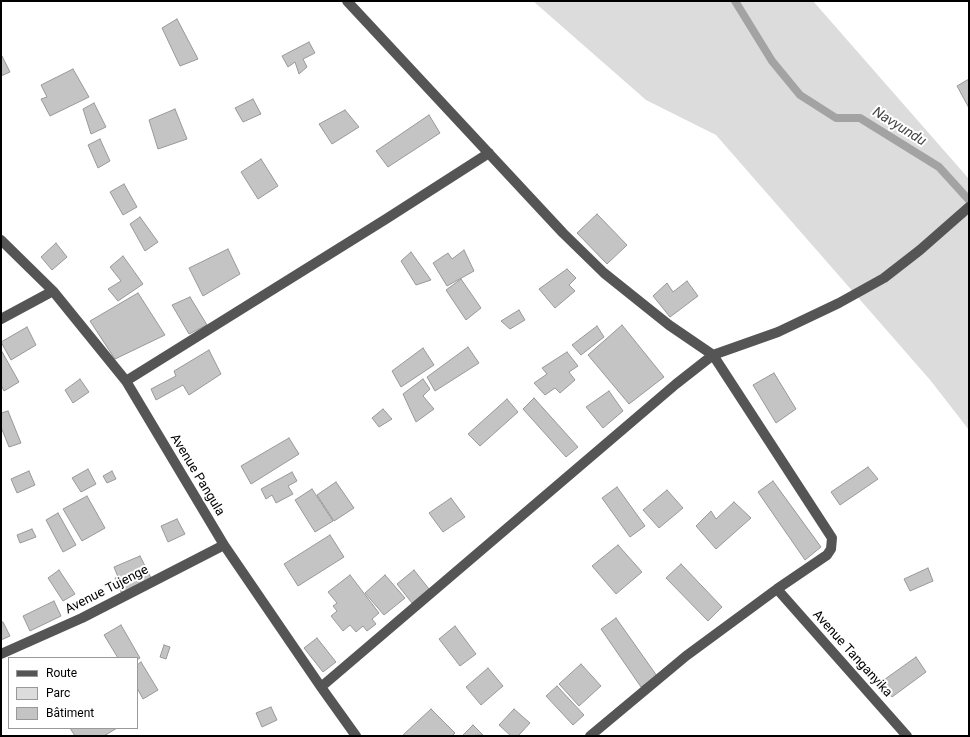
<!DOCTYPE html>
<meta charset="utf-8">
<style>
body{margin:0}
#map{position:relative;width:970px;height:737px;overflow:hidden;background:#fff;font-family:Roboto,sans-serif}
canvas{display:block}
.frame{position:absolute;inset:0;border:2px solid #000;pointer-events:none}
.legend{position:absolute;left:8px;top:657px;width:130px;height:72px;box-sizing:border-box;background:#fff;border:1px solid #999;margin:0;padding:5px 7px;list-style:none;font-size:12px;color:#000}
.legend li{display:flex;align-items:center;gap:8px;height:20px}
.legend b{width:20px;border:1px solid #999}
</style>
<div id="map">
<canvas width="970" height="737"></canvas>
<div class="frame"></div>
<ul class="legend">
<li><b style="height:5px;background:#555"></b>Route</li>
<li><b style="height:11px;background:#dcdcdc"></b>Parc</li>
<li><b style="height:11px;background:#c4c4c4"></b>Bâtiment</li>
</ul>
</div>
<script>
const c = document.querySelector('canvas').getContext('2d');
c.lineJoin = 'round';
function paint(path, color) { c.fillStyle = color; c.fill(path, 'evenodd'); }
const toPath = rows => new Path2D(rows.map(r => 'M' + r).join(''));
function trace(path, color, width, dash) { c.strokeStyle = color; c.lineWidth = width; c.lineCap = dash ? 'butt' : 'round'; c.setLineDash(dash || []); c.stroke(path); }
function drawText(font, color, halo, rows, align = 'center') {
  c.font = font + ' Roboto,sans-serif'; c.lineWidth = 4; c.setLineDash([]); c.textBaseline = 'middle'; c.strokeStyle = halo; c.fillStyle = color; for (const [text, x, y, turn = 0] of rows) {
    c.save(); c.translate(x, y); c.rotate((+turn || 0) * Math.PI / 180); c.textAlign = isNaN(turn) ? turn : align; if (halo) c.strokeText(text, 0, 0); c.fillText(text, 0, 0); c.restore();
  }
}
const green = toPath([
 [533,1,813,1,969,179,969,430,931,381,716,135,646,100]
]);
const stream = toPath([
 [735,1,772,61,800,95,836,118,860,118,939,167,969,200]
]);
const building = toPath([
 [177,19,198,59,180,66,162,28,177,19],
 [309,42,315,53,303,59,307,67,299,74,295,62,288,67,282,56,309,42],
 [1,56,2,56,10,72,1,76,1,56],
 [73,69,89,97,50,116,41,99,47,97,41,85,73,69],
 [969,79,969,108,957,86,969,79],
 [253,99,261,114,243,122,235,108,253,99],
 [94,103,106,127,91,134,83,109,94,103],
 [175,109,187,139,158,149,149,120,175,109],
 [345,110,359,127,332,144,319,124,345,110],
 [429,115,440,133,388,167,376,151,429,115],
 [100,139,110,161,98,168,88,145,100,139],
 [261,159,278,186,258,199,241,172,261,159],
 [124,184,137,207,123,215,110,192,124,184],
 [597,214,627,245,607,264,577,233,597,214],
 [140,217,158,242,145,251,130,224,140,217],
 [56,243,67,257,52,270,41,257,56,243],
 [228,249,240,274,203,296,189,268,228,249],
 [464,250,474,271,447,286,433,263,448,253,452,259,464,250],
 [411,252,431,280,416,285,401,261,411,252],
 [123,256,143,284,118,301,108,289,121,281,110,267,123,256],
 [567,269,576,278,569,285,575,291,555,308,539,289,567,269],
 [461,279,481,308,466,320,446,290,461,279],
 [687,281,698,296,670,317,653,296,667,283,673,292,687,281],
 [138,293,165,335,115,359,90,321,138,293],
 [190,297,207,325,189,334,172,305,190,297],
 [519,310,525,320,510,329,501,321,519,310],
 [622,325,664,377,629,404,588,355,622,325],
 [597,326,604,337,581,355,572,345,597,326],
 [27,327,36,345,11,360,1,342,27,327],
 [468,347,479,363,435,391,427,377,468,347],
 [423,348,434,365,401,387,392,371,423,348],
 [1,350,19,382,4,391,1,385,1,350],
 [209,350,221,374,189,395,183,385,156,400,151,389,176,376,174,371,209,350],
 [567,352,578,366,569,372,575,380,560,393,555,388,545,395,534,383,547,374,542,368,567,352],
 [774,373,796,409,776,423,753,385,774,373],
 [80,379,89,392,73,403,65,390,80,379],
 [423,379,430,389,423,396,434,409,416,422,403,394,423,379],
 [609,391,623,411,603,428,586,407,609,391],
 [534,398,578,447,566,457,523,409,534,398],
 [507,399,518,412,480,446,468,434,507,399],
 [383,409,392,419,379,427,372,418,383,409],
 [8,411,21,443,9,447,1,427,1,413,8,411],
 [289,438,299,454,251,484,241,466,289,438],
 [868,467,878,479,840,505,831,492,868,467],
 [88,469,96,484,81,492,72,478,88,469],
 [29,471,35,485,17,493,11,479,29,471],
 [112,471,116,479,107,483,103,476,112,471],
 [292,472,297,481,288,486,293,494,276,503,272,495,266,499,261,489,292,472],
 [773,481,821,547,805,560,758,492,773,481],
 [336,482,354,508,334,521,317,495,336,482],
 [617,487,645,526,630,537,602,498,617,487],
 [312,489,333,521,315,532,295,500,312,489],
 [667,490,683,508,659,528,643,510,667,490],
 [87,496,105,528,82,541,63,509,87,496],
 [451,498,465,517,443,532,429,513,451,498],
 [734,502,751,518,716,549,696,526,711,511,716,519,734,502],
 [58,513,76,545,63,552,46,520,58,513],
 [177,519,185,534,168,542,161,526,177,519],
 [32,529,36,537,20,543,17,535,32,529],
 [330,535,344,557,298,586,284,564,330,535],
 [618,545,642,572,616,594,592,566,618,545],
 [140,556,152,580,122,594,115,578,118,577,114,567,140,556],
 [681,564,722,607,708,621,666,578,681,564],
 [928,568,933,581,910,591,904,579,928,568],
 [59,570,75,594,63,601,48,578,59,570],
 [414,570,429,589,412,603,397,584,414,570],
 [350,575,379,613,372,619,376,624,367,631,363,626,356,632,350,625,343,631,331,616,337,611,333,606,337,603,328,592,350,575],
 [385,575,405,598,384,615,365,593,385,575],
 [54,601,61,616,30,631,23,616,54,601],
 [616,618,657,676,641,687,601,629,616,618],
 [1,622,3,622,10,636,1,640,1,622],
 [121,625,140,658,137,660,137,658,118,658,104,635,121,625],
 [455,626,476,654,460,666,439,639,455,626],
 [317,638,336,662,323,672,304,648,317,638],
 [164,645,170,647,166,659,160,657,164,645],
 [916,657,926,672,892,697,881,682,916,657],
 [141,662,158,690,143,699,137,688,137,665,141,662],
 [581,664,601,686,579,706,559,684,581,664],
 [488,668,503,686,481,705,466,687,488,668],
 [557,686,584,715,573,725,546,696,557,686],
 [271,707,277,720,262,727,256,713,271,707],
 [431,709,455,733,452,736,404,736,403,735,431,709],
 [514,709,530,723,518,736,511,736,499,725,514,709],
 [473,725,483,735,462,736,473,725],
 [70,728,117,728,104,736,75,736,70,728]
]);
const minor = toPath([
 [347,1,563,233,604,273,669,325,713,355,832,538,831,549,827,555,777,589,686,656,590,736],
 [1,240,53,291,126,381,224,545,321,687,356,736],
 [1,319,53,291],
 [126,381,386,219,489,153],
 [777,589,907,736],
 [1,654,82,618,224,545],
 [321,687,676,384,713,355,778,332,839,303,884,278,920,250,969,207]
]);
const streetNames = [
 ["Avenue Pangula",197,475,59],
 ["Avenue Tujenge",107,590,-27],
 ["Avenue Tanganyika",852,654,48]
];
const waterNames = [
 ["Navyundu",899,127,32]
];
paint(green, '#dcdcdc');
trace(stream, '#a3a3a3', 8);
paint(building, '#c4c4c4');
trace(building, '#999', 1);
trace(minor, '#555', 10);
drawText('13px', '#000', '#fff', streetNames);
drawText('italic 14px', '#444', '#fff', waterNames);
</script>
